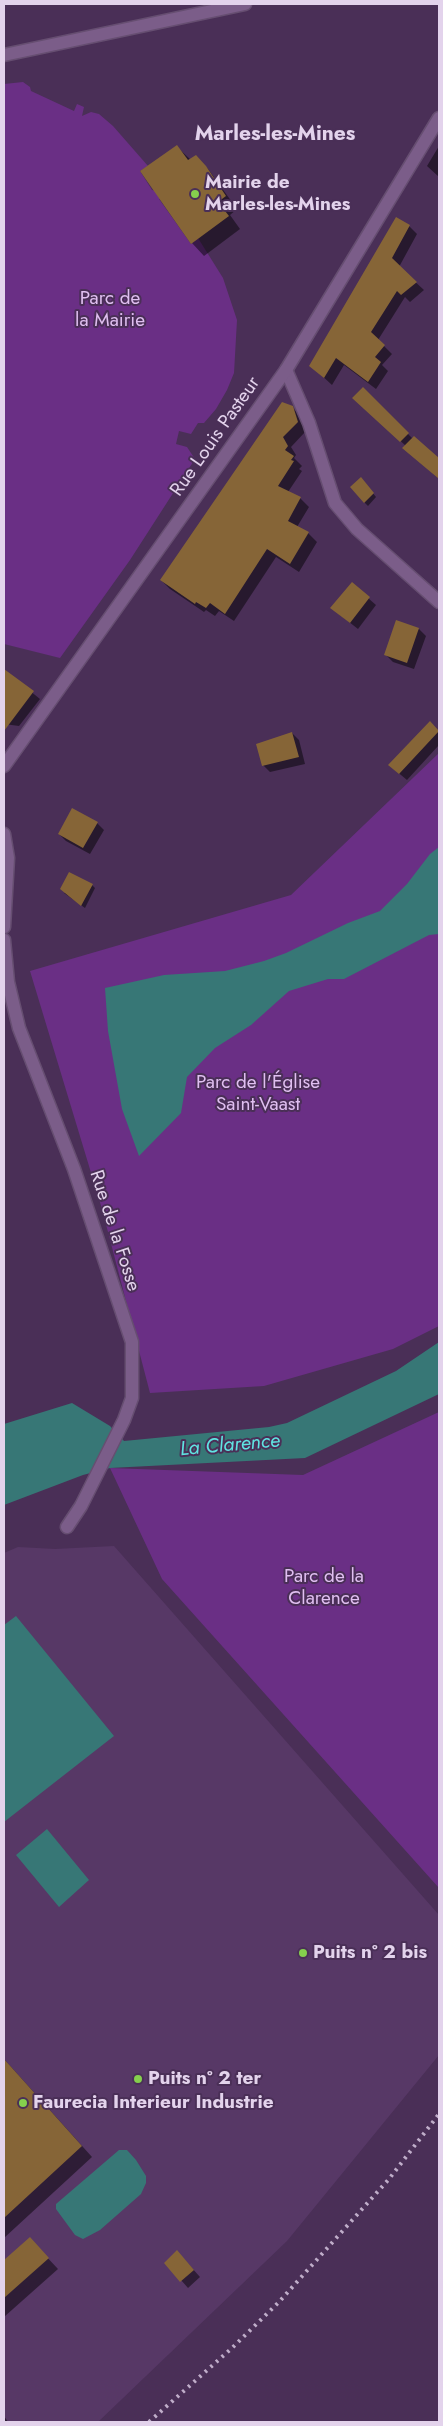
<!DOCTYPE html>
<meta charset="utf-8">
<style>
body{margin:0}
#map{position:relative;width:443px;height:2426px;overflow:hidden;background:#4a2f57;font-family:Jost,sans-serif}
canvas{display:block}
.frame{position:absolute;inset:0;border:5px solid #e3d3ec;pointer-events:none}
</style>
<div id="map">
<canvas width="443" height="2426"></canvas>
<div class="frame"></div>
</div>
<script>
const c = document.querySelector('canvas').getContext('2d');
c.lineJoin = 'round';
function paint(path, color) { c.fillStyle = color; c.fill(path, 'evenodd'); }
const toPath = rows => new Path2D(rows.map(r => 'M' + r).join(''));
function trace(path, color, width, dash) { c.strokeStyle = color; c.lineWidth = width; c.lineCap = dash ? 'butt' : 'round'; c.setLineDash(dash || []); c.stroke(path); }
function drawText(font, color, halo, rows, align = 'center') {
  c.font = font + ' Jost,sans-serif'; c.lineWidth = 4; c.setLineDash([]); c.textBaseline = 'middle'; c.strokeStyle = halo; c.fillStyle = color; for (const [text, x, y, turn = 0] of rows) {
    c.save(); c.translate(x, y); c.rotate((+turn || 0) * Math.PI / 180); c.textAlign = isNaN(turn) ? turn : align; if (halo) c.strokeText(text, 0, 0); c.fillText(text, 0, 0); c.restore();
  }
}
const built = toPath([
 [114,1546,439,1915,439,2055,287,2241,98,2422,4,2422,4,1553,18,1547,55,1549]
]);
const green = toPath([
 [23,82,30,87,31,91,74,111,77,104,84,107,82,116,91,112,99,114,113,126,148,166,140,171,152,190,168,193,159,199,191,244,198,238,223,278,237,320,234,373,227,390,216,409,204,423,198,423,191,434,179,431,176,444,187,447,195,459,130,560,60,658,4,644,4,84],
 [439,753,439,1326,393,1349,264,1386,150,1393,102,1209,30,971,291,895],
 [439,1412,439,1888,162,1579,110,1468,303,1475]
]);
const water = toPath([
 [439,847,439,934,429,935,344,979,328,979,289,991,251,1025,215,1048,187,1077,181,1113,139,1156,122,1109,108,1031,105,988,164,975,225,971,264,961,286,953,348,923,380,911,407,884,430,854],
 [439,1342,439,1394,305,1458,110,1468,83,1475,4,1505,4,1424,72,1403,110,1426,124,1441,269,1427,287,1423,396,1371],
 [16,1616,114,1736,4,1822,4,1625],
 [47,1829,89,1880,59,1907,16,1855],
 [119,2150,127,2150,136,2160,146,2176,146,2183,141,2194,100,2230,83,2239,75,2235,56,2209,56,2204]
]);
const shadow = toPath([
 [439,146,439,177,427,166],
 [177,147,191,160,196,156,208,169,237,209,230,215,240,229,204,256,192,243],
 [409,226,417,234,399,267,424,290,410,302,405,297,378,340,392,354,382,365,388,371,376,389,344,365,332,385,319,373],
 [363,389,413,439,439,460,439,479,411,454,406,446,360,404],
 [292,407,301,417,306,431,291,447,296,455,294,458,302,466,299,469,302,471,288,492,300,498,309,507,297,527,308,533,317,542,299,572,276,557,234,621,219,611,215,616,206,610,204,612,170,589,161,580],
 [364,482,376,497,368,506,364,502],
 [352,584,376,605,358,629,339,614],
 [419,629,426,636,414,669,393,662,386,655],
 [4,670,40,699,19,726,4,724],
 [430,723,439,732,439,745,407,780,389,765],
 [292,733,299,740,305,764,270,772,263,765],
 [97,823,104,830,90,854,66,841,59,834],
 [92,885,95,888,85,908,64,893],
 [4,2059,92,2157,4,2238],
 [30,2239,58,2269,4,2317,4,2262],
 [184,2259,200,2277,188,2288,166,2263],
 [4,2416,8,2422,4,2422]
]);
const building = toPath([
 [177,145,188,160,196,155,206,166,226,196,218,202,229,216,191,244,140,171],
 [396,217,410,225,392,258,417,282,401,295,397,291,371,332,385,345,375,357,381,362,368,382,336,358,324,378,309,366],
 [363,387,409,433,400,442,352,398],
 [282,402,293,406,298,422,283,437,288,446,285,450,294,456,291,460,294,461,278,486,301,497,288,521,309,532,290,564,267,549,225,614,210,603,206,608,196,602,195,604,160,580],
 [414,436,439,458,439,479,402,448],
 [361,477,374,493,364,503,350,487],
 [352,582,370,597,350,623,330,608],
 [396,620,419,628,407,663,384,655],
 [4,669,34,691,4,731],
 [430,721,439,731,399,774,388,765],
 [292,732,299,757,262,766,256,744],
 [72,808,98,822,83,848,58,834],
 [69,872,93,884,81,906,60,889],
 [4,2059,82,2146,4,2218],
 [30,2237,49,2258,4,2298,4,2260],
 [177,2250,194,2270,180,2282,164,2263]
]);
const street = toPath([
 [286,370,309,423,335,503,357,529,439,602],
 [4,834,8,858,4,927],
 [4,940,8,982,19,1028,74,1169,132,1342,132,1398,124,1420,81,1506,67,1527]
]);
const secondary = toPath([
 [4,55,245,4],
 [4,766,286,370,439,118]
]);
const rail = toPath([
 [149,2422,232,2348,279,2302,389,2179,439,2114]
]);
const markers = [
 [195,194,5,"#85cf4d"],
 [303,1953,5,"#85cf4d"],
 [138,2079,5,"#85cf4d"],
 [23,2103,5,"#85cf4d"]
];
const poiNames = [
 ["Mairie de",205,183],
 ["Marles-les-Mines",205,205],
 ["Puits n° 2 bis",313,1953],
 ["Puits n° 2 ter",148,2079],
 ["Faurecia Interieur Industrie",33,2103]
];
const parkNames = [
 ["Parc de",110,299],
 ["la Mairie",110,321],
 ["Parc de l'Église",258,1083],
 ["Saint-Vaast",258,1105],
 ["Parc de la",324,1577],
 ["Clarence",324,1599]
];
const streetNames = [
 ["Rue Louis Pasteur",216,437,-55],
 ["Rue de la Fosse",114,1231,72]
];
const waterNames = [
 ["La Clarence",230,1446,-5]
];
const quarterNames = [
 ["Marles-les-Mines",275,135]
];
paint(built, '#573866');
paint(green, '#6a2f85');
paint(water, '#377776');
paint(shadow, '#0007');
paint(building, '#866537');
trace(street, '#664e71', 15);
trace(secondary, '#664e71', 15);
trace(street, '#7b5d89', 12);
trace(secondary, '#7b5d89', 12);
trace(rail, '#c0aeca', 4, [2.5, 5]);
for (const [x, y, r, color] of markers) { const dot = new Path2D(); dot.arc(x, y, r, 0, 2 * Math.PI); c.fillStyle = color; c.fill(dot); trace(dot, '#4a2f57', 2); }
drawText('bold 19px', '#e3d3ec', '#4a2f57', poiNames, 'left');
drawText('19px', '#e0bff1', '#4a2f57', parkNames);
drawText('19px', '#e3d3ec', '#4a2f57', streetNames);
drawText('italic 20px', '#60e4e2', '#4a2f57', waterNames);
drawText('bold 21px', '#e3d3ec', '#4a2f57', quarterNames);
</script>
